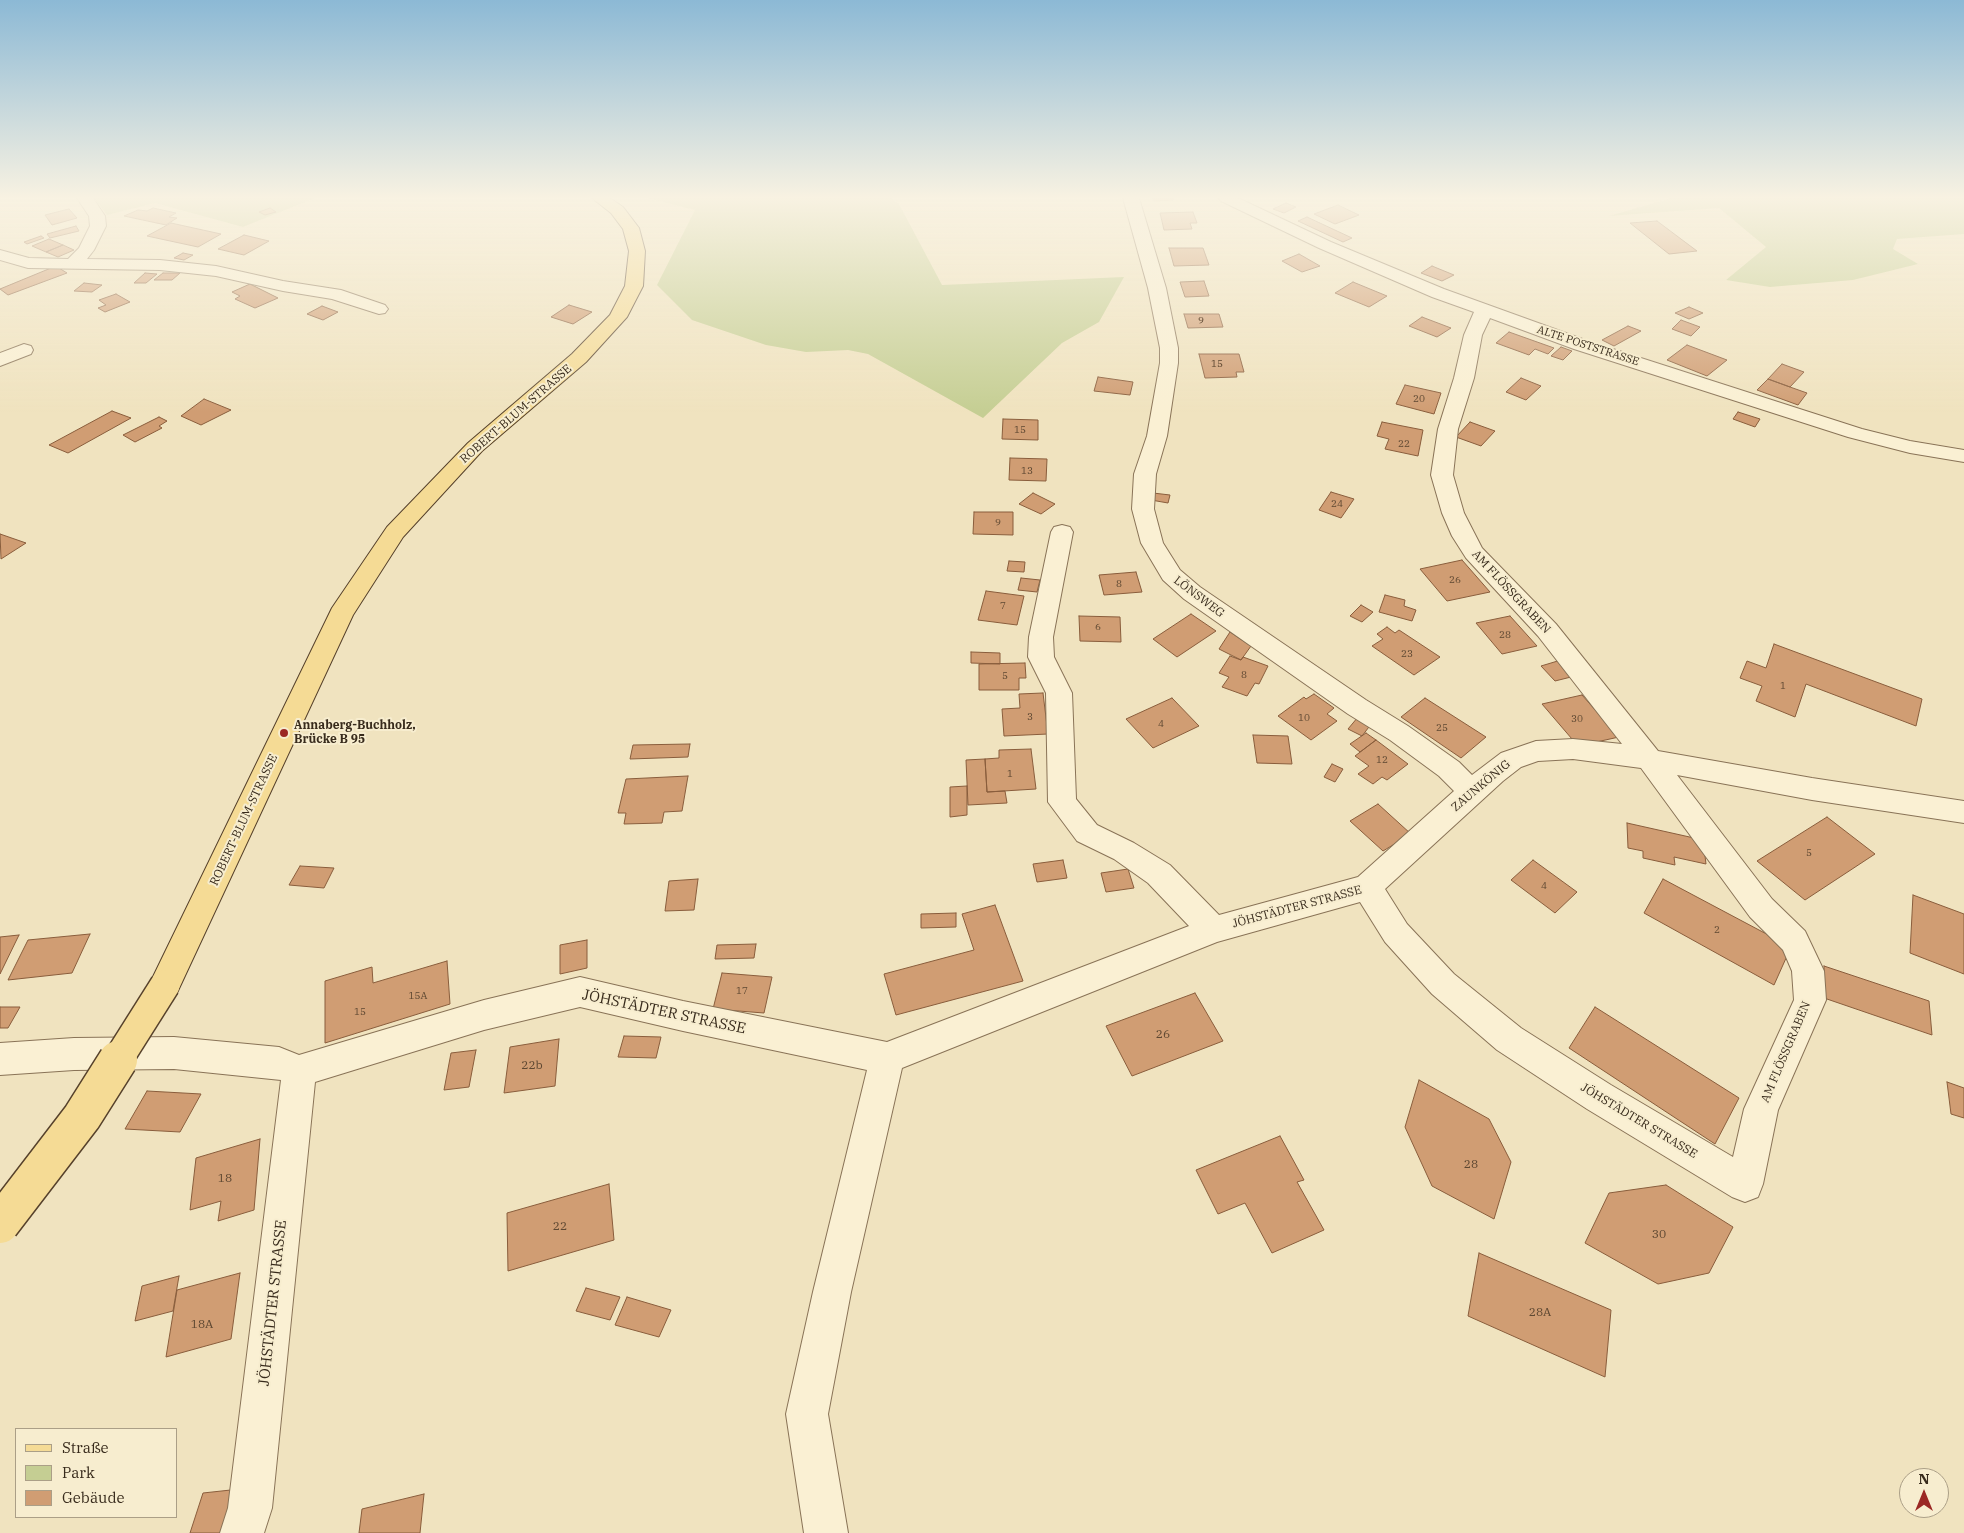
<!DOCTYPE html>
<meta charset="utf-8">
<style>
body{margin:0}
#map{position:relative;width:1964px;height:1533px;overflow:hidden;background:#f0e3bf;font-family:"IBM Plex Serif",serif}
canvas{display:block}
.legend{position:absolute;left:15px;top:1428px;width:162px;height:90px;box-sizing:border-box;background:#f7edcf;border:1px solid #ab9f87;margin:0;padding:6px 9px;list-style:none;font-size:15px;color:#382b1c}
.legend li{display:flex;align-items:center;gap:10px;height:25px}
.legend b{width:25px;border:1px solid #ab9f87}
.north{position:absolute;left:1899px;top:1468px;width:50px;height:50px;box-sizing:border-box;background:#f7edcf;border:1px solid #ab9f87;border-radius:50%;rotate:0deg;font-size:14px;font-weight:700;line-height:20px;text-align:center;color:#382b1c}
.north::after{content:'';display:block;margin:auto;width:18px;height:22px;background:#9b2824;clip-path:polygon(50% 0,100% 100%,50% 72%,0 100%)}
</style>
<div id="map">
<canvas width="1964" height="1533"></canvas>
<ul class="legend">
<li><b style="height:6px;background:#f5db95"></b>Straße</li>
<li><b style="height:14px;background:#c5ce93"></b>Park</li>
<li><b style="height:14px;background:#d09d73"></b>Gebäude</li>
</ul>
<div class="north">N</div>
</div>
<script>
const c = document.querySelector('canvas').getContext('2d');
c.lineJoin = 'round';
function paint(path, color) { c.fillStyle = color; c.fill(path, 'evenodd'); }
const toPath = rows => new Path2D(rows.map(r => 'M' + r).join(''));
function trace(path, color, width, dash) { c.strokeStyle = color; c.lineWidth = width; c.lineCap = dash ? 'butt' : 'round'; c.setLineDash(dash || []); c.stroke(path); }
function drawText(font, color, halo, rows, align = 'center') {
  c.font = font + ' "IBM Plex Serif",serif'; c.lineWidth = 4; c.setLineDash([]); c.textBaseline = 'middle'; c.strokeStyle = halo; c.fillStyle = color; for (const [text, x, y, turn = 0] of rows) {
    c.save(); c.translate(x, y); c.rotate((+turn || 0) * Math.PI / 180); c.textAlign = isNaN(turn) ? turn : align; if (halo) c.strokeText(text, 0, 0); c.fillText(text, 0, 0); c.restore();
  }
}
const green = toPath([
 [94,198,315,198,243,227,155,203,107,215],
 [647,198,891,198,899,204,942,285,1124,277,1099,322,1062,343,983,418,868,354,848,350,806,352,766,345,692,320,657,285,695,210],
 [1671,198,1964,198,1964,234,1897,239,1893,249,1918,264,1853,280,1770,287,1726,280,1766,247,1719,208,1609,216]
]);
const building = toPath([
 [1153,198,1173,198,1174,200,1154,201,1153,198],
 [1286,203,1296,207,1284,213,1273,209,1286,203],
 [1338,205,1359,215,1335,224,1314,214,1338,205],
 [153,208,176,213,169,217,177,218,166,225,124,216,138,210,147,211,153,208],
 [270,208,276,212,265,215,259,212,270,208],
 [69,209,77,218,52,225,45,215,69,209],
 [1193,212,1197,223,1190,223,1192,229,1164,230,1160,213,1193,212],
 [1307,217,1352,238,1343,242,1298,221,1307,217],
 [1657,221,1697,251,1669,254,1630,223,1657,221],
 [171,223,221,234,198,247,147,236,171,223],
 [76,226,79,231,50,238,47,234,76,226],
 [244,235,269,241,244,255,218,249,244,235],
 [41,236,44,238,27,244,24,242,41,236],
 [49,239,63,245,46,252,32,246,49,239],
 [63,245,74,250,58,257,46,252,63,245],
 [1169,248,1203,248,1209,265,1174,266,1169,248],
 [183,253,193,255,184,260,174,258,183,253],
 [1299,254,1320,266,1302,272,1282,261,1299,254],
 [1432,266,1454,275,1442,281,1421,273,1432,266],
 [51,268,59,268,67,273,8,295,0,289,51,268],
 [145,273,157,274,146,283,134,283,145,273],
 [163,273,180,273,172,280,154,280,163,273],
 [1204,281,1209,296,1185,297,1180,282,1204,281],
 [1353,282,1387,296,1369,307,1335,293,1353,282],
 [84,283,102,285,92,292,74,291,84,283],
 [250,284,278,298,255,308,235,299,240,296,232,292,250,284],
 [116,294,130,302,105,312,98,308,106,305,99,300,116,294],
 [569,305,592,312,573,324,551,317,569,305],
 [322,306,338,312,323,320,307,314,322,306],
 [1689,307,1703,313,1689,319,1675,313,1689,307],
 [1184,314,1219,314,1223,327,1188,328,1184,314],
 [1422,317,1451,328,1437,337,1409,326,1422,317],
 [1681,320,1700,327,1691,336,1672,329,1681,320],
 [1628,326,1641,331,1614,346,1602,340,1628,326],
 [1509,332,1554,348,1548,354,1535,349,1529,355,1496,343,1509,332],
 [1687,345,1727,360,1707,376,1667,360,1687,345],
 [1561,347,1572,351,1563,360,1551,356,1561,347],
 [1199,354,1239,354,1244,372,1236,372,1237,377,1205,378,1199,354],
 [1782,364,1804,372,1790,387,1768,379,1782,364],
 [1098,377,1133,382,1130,395,1094,391,1098,377],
 [1521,378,1541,386,1526,400,1506,392,1521,378],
 [1768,379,1790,387,1807,393,1798,405,1757,390,1768,379],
 [1405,385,1441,393,1434,414,1396,404,1405,385],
 [204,399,231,410,201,425,181,416,204,399],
 [112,411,131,418,68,453,49,445,112,411],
 [1738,412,1760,419,1755,427,1733,419,1738,412],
 [159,417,167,421,159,426,162,428,135,442,123,435,159,417],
 [1003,419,1038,420,1038,440,1002,439,1003,419],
 [1382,422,1423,430,1418,456,1385,449,1389,439,1377,436,1382,422],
 [1470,422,1495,431,1481,446,1456,437,1470,422],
 [1010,458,1047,459,1046,481,1009,480,1010,458],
 [1331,492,1354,499,1341,518,1319,510,1331,492],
 [1033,493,1055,504,1041,514,1019,504,1033,493],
 [1153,493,1170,495,1168,503,1151,500,1153,493],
 [974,512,1013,512,1013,535,973,534,974,512],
 [0,534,26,543,1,559,0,534],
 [1462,560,1490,592,1447,601,1420,569,1462,560],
 [1009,561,1025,562,1024,572,1007,571,1009,561],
 [1136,572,1142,592,1104,595,1099,575,1136,572],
 [1021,578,1040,580,1037,592,1018,590,1021,578],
 [986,591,1024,596,1017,625,978,620,986,591],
 [1385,595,1405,600,1404,606,1416,610,1412,621,1379,612,1385,595],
 [1361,605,1373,612,1362,622,1350,616,1361,605],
 [1191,614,1216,631,1177,657,1153,639,1191,614],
 [1079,616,1120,617,1121,642,1080,641,1079,616],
 [1510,616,1537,646,1502,654,1476,623,1510,616],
 [1387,627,1395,633,1399,630,1440,657,1414,675,1372,646,1383,639,1377,634,1387,627],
 [1230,632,1251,646,1241,660,1219,649,1230,632],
 [1774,644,1922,699,1916,726,1806,684,1795,717,1756,701,1762,686,1740,678,1747,661,1766,668,1774,644],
 [971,652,1000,653,1000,664,971,663,971,652],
 [1230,656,1241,660,1243,657,1268,666,1259,684,1255,683,1247,696,1222,687,1229,677,1219,673,1230,656],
 [1561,660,1575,676,1555,681,1541,666,1561,660],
 [1025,663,1026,678,1019,678,1019,690,979,690,979,664,1025,663],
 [1043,693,1048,734,1004,736,1002,709,1020,708,1019,694,1043,693],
 [1314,694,1334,708,1327,714,1337,721,1311,740,1278,716,1304,697,1306,699,1314,694],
 [1582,695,1619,737,1578,746,1542,704,1582,695],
 [1172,698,1199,726,1153,748,1126,719,1172,698],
 [1425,698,1486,737,1461,758,1401,717,1425,698],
 [1358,717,1372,723,1362,736,1348,729,1358,717],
 [1366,733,1376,740,1360,752,1350,744,1366,733],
 [1253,735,1288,736,1292,764,1257,763,1253,735],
 [1376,740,1408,764,1387,780,1382,777,1373,784,1358,774,1369,766,1355,756,1376,740],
 [690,744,688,757,630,759,633,745,690,744],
 [1031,749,1036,789,987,792,985,759,999,758,999,750,1031,749],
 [985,759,987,792,1005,791,1007,803,968,805,966,760,985,759],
 [1332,764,1343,769,1335,782,1324,777,1332,764],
 [688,776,682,811,664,812,662,823,624,824,626,813,618,813,626,779,688,776],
 [967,786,967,815,950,817,950,787,967,786],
 [1378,804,1411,834,1383,851,1350,821,1378,804],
 [1827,817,1875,854,1805,900,1757,861,1827,817],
 [1627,823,1703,840,1706,864,1674,857,1675,865,1643,858,1643,851,1628,848,1627,823],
 [1063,860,1067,878,1037,882,1033,864,1063,860],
 [1533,860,1577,892,1555,913,1511,880,1533,860],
 [300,866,334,868,324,888,289,885,300,866],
 [1128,869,1134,888,1106,892,1101,873,1128,869],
 [698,879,694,910,665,911,669,881,698,879],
 [1663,879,1791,947,1774,985,1644,913,1663,879],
 [1913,895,1964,914,1964,974,1910,953,1913,895],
 [995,905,1023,981,896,1015,884,974,974,950,962,914,995,905],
 [956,913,956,927,921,928,921,914,956,913],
 [90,934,72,973,8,980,28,940,90,934],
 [19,935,0,974,0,937,19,935],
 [587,940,587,968,560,974,560,945,587,940],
 [756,944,754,958,715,959,717,945,756,944],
 [447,961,450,1004,325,1043,325,981,372,967,373,983,447,961],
 [1824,966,1929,1001,1932,1035,1824,998,1824,966],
 [722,973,772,977,764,1013,713,1009,722,973],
 [1195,993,1223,1041,1132,1076,1106,1026,1195,993],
 [0,1007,20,1007,8,1028,0,1028,0,1007],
 [1595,1007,1739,1098,1715,1144,1569,1048,1595,1007],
 [624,1036,661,1037,656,1058,618,1057,624,1036],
 [559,1039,555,1086,504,1093,510,1047,559,1039],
 [476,1050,469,1087,444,1090,451,1053,476,1050],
 [1419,1080,1489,1119,1511,1162,1494,1219,1432,1186,1405,1127,1419,1080],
 [1947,1082,1964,1088,1964,1118,1951,1114,1947,1082],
 [147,1091,201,1094,180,1132,125,1129,147,1091],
 [1280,1136,1304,1180,1297,1182,1324,1230,1272,1253,1245,1203,1218,1214,1196,1170,1280,1136],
 [260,1139,254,1210,218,1221,221,1201,190,1210,196,1158,260,1139],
 [609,1184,614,1240,508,1271,507,1213,609,1184],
 [1666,1185,1733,1227,1709,1273,1658,1284,1585,1243,1609,1193,1666,1185],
 [1479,1253,1611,1310,1605,1377,1468,1316,1479,1253],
 [240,1273,231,1339,166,1357,177,1290,240,1273],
 [179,1276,173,1311,135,1321,142,1286,179,1276],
 [586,1288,620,1297,610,1320,576,1311,586,1288],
 [627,1297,671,1310,659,1337,615,1325,627,1297],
 [240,1489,227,1533,190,1533,203,1493,240,1489],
 [424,1494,420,1533,359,1533,362,1509,424,1494]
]);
const minor = toPath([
 [77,198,93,198,105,216,106,226,94,250,87,259,160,260,216,266,283,281,341,290,385,305,388,309,385,313,379,314,332,299,283,291,216,276,160,270,28,268,0,260,0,250,29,258,68,259,79,248,90,226,89,216,77,198],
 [1123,198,1139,198,1166,288,1178,348,1178,363,1167,436,1156,474,1154,509,1163,543,1180,570,1200,587,1366,700,1408,726,1459,762,1472,775,1501,753,1536,741,1573,739,1622,744,1538,636,1466,558,1452,536,1442,513,1431,475,1438,429,1454,378,1464,335,1474,312,1432,297,1319,248,1221,201,1218,198,1238,198,1331,242,1444,289,1588,341,1862,429,1910,441,1964,450,1964,462,1910,453,1848,437,1574,349,1490,318,1482,335,1474,378,1458,429,1453,475,1464,513,1482,548,1556,624,1658,751,1812,778,1964,801,1964,823,1812,800,1677,775,1772,899,1805,931,1824,971,1826,1000,1778,1110,1763,1184,1758,1197,1745,1202,1732,1197,1587,1109,1497,1050,1432,994,1385,942,1360,902,1217,942,902,1068,851,1292,828,1414,848,1533,804,1533,786,1414,813,1292,867,1070,683,1031,580,1007,484,1030,315,1082,272,1508,264,1533,220,1533,228,1508,281,1080,174,1069,74,1070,0,1075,0,1043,74,1038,174,1037,279,1047,299,1055,484,1000,580,977,683,1001,887,1042,1189,926,1148,883,1114,859,1077,841,1048,802,1046,693,1028,657,1029,637,1051,532,1054,527,1062,525,1070,527,1073,532,1053,637,1054,657,1072,693,1076,799,1097,825,1134,843,1170,865,1219,915,1358,877,1454,791,1439,776,1390,740,1348,714,1184,599,1163,580,1141,543,1132,509,1134,474,1147,436,1160,363,1160,348,1148,288,1123,198],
 [1573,759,1641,768,1750,917,1783,950,1792,971,1794,1000,1744,1109,1733,1157,1611,1085,1521,1028,1454,974,1407,924,1385,889,1503,781,1521,767,1538,761,1573,759],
 [24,344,31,346,33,350,31,354,0,366,0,353,24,344]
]);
const primary = toPath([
 [592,198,610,198,623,207,639,228,645,251,643,286,627,317,586,362,482,451,403,537,353,615,176,995,165,999,154,995,149,985,332,608,387,527,468,443,572,354,610,315,625,286,629,251,623,229,611,213,592,198]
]);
const primaryBridgeFar1 = toPath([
 [117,1061,165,985]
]);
const primaryBridge = toPath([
 [0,1224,82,1117,118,1060]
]);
const markers = [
 [284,733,5,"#9b2824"]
];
const numberNames = [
 ["9",1201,321],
 ["15",1217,364],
 ["20",1419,399],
 ["15",1020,430],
 ["22",1404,444],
 ["13",1027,471],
 ["24",1337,504],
 ["9",998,523],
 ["26",1455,580],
 ["8",1119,584],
 ["7",1003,606],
 ["6",1098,627],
 ["28",1505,635],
 ["23",1407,654],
 ["8",1244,675],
 ["5",1005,676],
 ["1",1783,686],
 ["3",1030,717],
 ["10",1304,718],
 ["30",1577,719],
 ["4",1161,724],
 ["25",1442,728],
 ["12",1382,760],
 ["1",1010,774],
 ["5",1809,853],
 ["4",1544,886],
 ["2",1717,930],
 ["17",742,991],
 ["15A",418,996],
 ["15",360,1012]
];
const farStreetnames = [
 ["ALTE POSTSTRASSE",1588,346,18]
];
const streetNames = [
 ["ROBERT-BLUM-STRASSE",516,414,-41],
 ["AM FLÖSSGRABEN",1511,592,47],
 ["LÖNSWEG",1199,597,37],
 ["ZAUNKÖNIG",1481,786,-40],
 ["ROBERT-BLUM-STRASSE",244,820,-65],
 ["JÖHSTÄDTER STRASSE",1297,907,-15],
 ["AM FLÖSSGRABEN",1786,1052,-67],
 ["JÖHSTÄDTER STRASSE",1639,1121,31]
];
const poiNames = [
 ["Annaberg-Buchholz,",294,726],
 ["Brücke B 95",294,740]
];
const nearNumbernames = [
 ["26",1163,1035],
 ["22b",532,1066],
 ["28",1471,1165],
 ["18",225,1179],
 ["22",560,1227],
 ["30",1659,1235],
 ["28A",1540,1313],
 ["18A",202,1325]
];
const nearStreetnames = [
 ["JÖHSTÄDTER STRASSE",664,1012,12],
 ["JÖHSTÄDTER STRASSE",273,1303,-84]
];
paint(green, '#c5ce93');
paint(building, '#d09d73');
trace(building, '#895d3c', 1);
trace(minor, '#897357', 2);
trace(primary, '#56412b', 2);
paint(minor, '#faf0d3');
paint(primary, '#f5db95');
trace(primaryBridgeFar1, '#56412b', 32, []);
trace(primaryBridge, '#56412b', 41, []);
trace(primaryBridgeFar1, '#f5db95', 29);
trace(primaryBridge, '#f5db95', 38);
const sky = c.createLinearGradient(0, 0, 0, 412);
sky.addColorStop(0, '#8cb9d5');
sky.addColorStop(0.48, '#f8f2e2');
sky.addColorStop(1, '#f8f2e200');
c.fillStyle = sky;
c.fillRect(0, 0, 1964, 412);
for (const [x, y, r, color] of markers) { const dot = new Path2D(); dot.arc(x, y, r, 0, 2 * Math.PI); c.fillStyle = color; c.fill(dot); trace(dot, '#f7edcf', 2); }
drawText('10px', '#5e4832', null, numberNames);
drawText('11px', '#382b1c', '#f7edcf', farStreetnames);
drawText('12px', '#382b1c', '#f7edcf', streetNames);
drawText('bold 12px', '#382b1c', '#f7edcf', poiNames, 'left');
drawText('12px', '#5e4832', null, nearNumbernames);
drawText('15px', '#382b1c', '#f7edcf', nearStreetnames);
</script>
